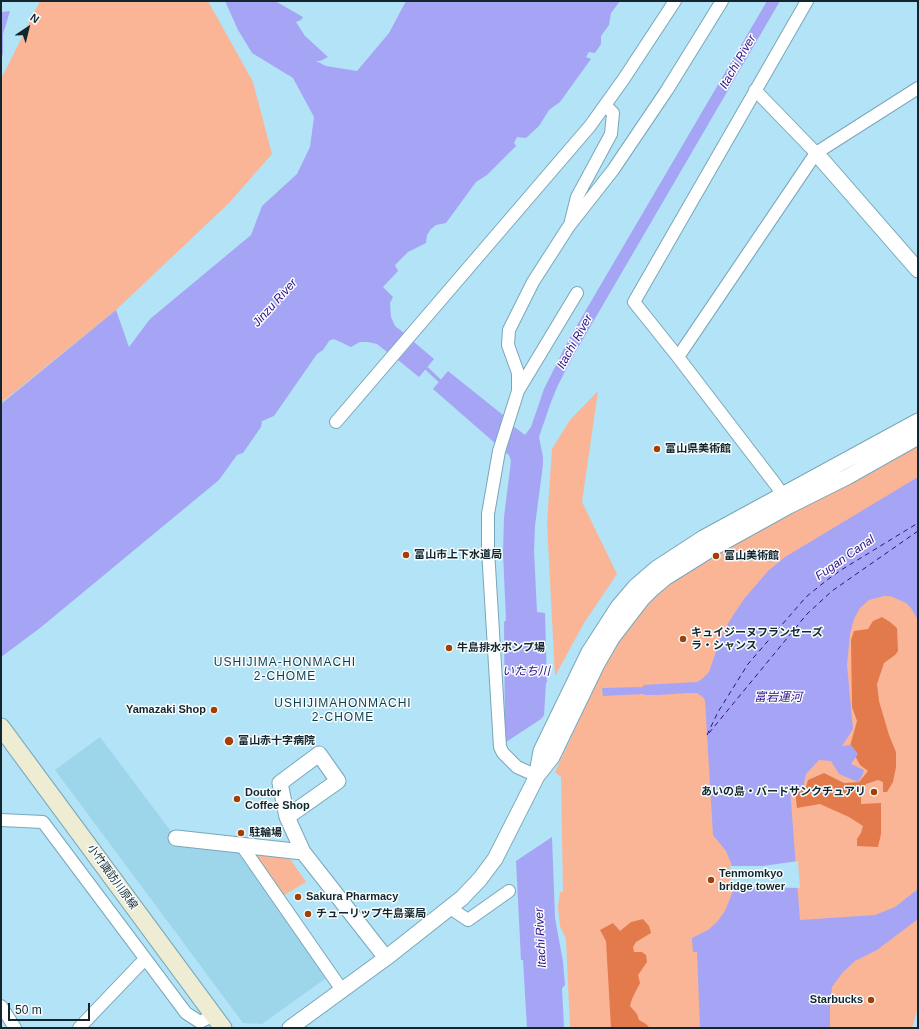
<!DOCTYPE html>
<meta charset="utf-8">
<style>
body{margin:0}
#map{position:relative;width:919px;height:1029px;overflow:hidden;background:#b2e3f6;font-family:Helvetica,sans-serif}
canvas{display:block}
.frame{position:absolute;inset:0;border:2px solid #13262d;pointer-events:none}
.north{position:absolute;left:8px;top:8px;width:40px;height:40px;-webkit-text-stroke:3px #f7fcfe;paint-order:stroke;rotate:35deg;font-size:11px;font-weight:700;line-height:16px;text-align:center;color:#13262d}
.north::after{content:'';display:block;margin:auto;width:14px;height:18px;background:#13262d;clip-path:polygon(50% 0,100% 100%,50% 72%,0 100%)}
.scale{position:absolute;left:8px;top:1003px;width:82px;height:18px;box-sizing:border-box;border:2px solid #13262d;border-top:0;padding-left:5px;font-size:12px;line-height:14px;white-space:nowrap;color:#13262d;-webkit-text-stroke:3px #f7fcfe;paint-order:stroke}
</style>
<div id="map">
<canvas width="919" height="1029"></canvas>
<div class="frame"></div>
<div class="north">N</div>
<div class="scale">50 m</div>
</div>
<script>
const c = document.querySelector('canvas').getContext('2d');
c.lineJoin = 'round';
function paint(path, color) { c.fillStyle = color; c.fill(path, 'evenodd'); }
const toPath = rows => new Path2D(rows.map(r => 'M' + r).join(''));
function trace(path, color, width, dash) { c.strokeStyle = color; c.lineWidth = width; c.lineCap = dash ? 'butt' : 'round'; c.setLineDash(dash || []); c.stroke(path); }
function drawText(font, color, halo, rows, align = 'center') {
  c.font = font + ' Helvetica,"Noto Sans JP",sans-serif'; c.lineWidth = 3; c.setLineDash([]); c.textBaseline = 'middle'; c.strokeStyle = halo; c.fillStyle = color; for (const [text, x, y, turn = 0] of rows) {
    c.save(); c.translate(x, y); c.rotate((+turn || 0) * Math.PI / 180); c.textAlign = isNaN(turn) ? turn : align; if (halo) c.strokeText(text, 0, 0); c.fillText(text, 0, 0); c.restore();
  }
}
const built = toPath([
 [100,737,182,846,243,852,329,976,262,1024,243,1023,55,770]
]);
const green = toPath([
 [40,1,208,1,253,82,272,154,229,203,116,310,1,403,1,79],
 [598,391,582,502,617,574,584,623,555,676,547,523,552,449,570,420],
 [918,443,918,1008,912,1028,570,1028,566,939,560,926,558,907,560,892,563,892,561,777,555,772,603,669,612,652,621,638,644,609,661,591,706,560],
 [251,853,290,859,306,882,281,897]
]);
const forest = toPath([
 [882,617,890,622,897,628,898,651,895,655,884,663,877,684,879,701,889,735,896,752,896,767,893,782,887,792,883,792,883,782,878,780,866,784,861,793,861,804,881,803,881,834,878,847,857,846,857,839,861,833,863,826,849,817,820,804,797,808,795,791,805,790,808,780,824,773,844,783,859,782,868,771,860,765,850,746,857,721,852,707,851,640,854,631,868,629,873,621],
 [643,919,649,926,651,933,636,942,633,947,634,952,642,952,646,955,647,962,638,975,640,983,632,999,630,1006,637,1014,639,1020,646,1024,650,1028,611,1028,606,941,600,930,613,923,620,931,631,922]
]);
const water = toPath([
 [225,1,275,1,303,17,301,20,296,22,305,36,328,57,320,61,316,61,326,66,357,71,389,33,406,1,620,1,611,13,609,25,601,36,601,44,595,53,589,52,586,57,591,59,560,102,549,110,539,126,526,138,517,137,514,143,516,146,487,175,476,182,446,223,436,225,431,229,427,235,426,243,408,252,395,265,398,271,383,287,393,297,390,303,391,317,395,326,404,333,387,352,377,344,368,342,360,342,351,347,336,340,333,339,329,341,323,350,317,354,274,416,262,421,261,427,243,453,237,455,219,480,40,628,1,657,1,404,116,310,129,347,150,319,251,235,262,206,297,174,310,147,314,117,293,78,252,53,238,30],
 [767,1,780,1,572,358,558,385,551,402,539,437,543,457,543,464,535,526,534,551,537,612,545,613,547,682,546,683,544,715,541,719,506,742,505,740,504,622,506,620,503,553,504,517,511,461,509,455,506,453,512,425,525,435,531,427,544,389,569,339],
 [10,11,3,34,3,54,1,59,1,12],
 [414,342,434,359,419,377,398,360],
 [448,371,503,415,496,444,433,389],
 [918,477,918,620,911,608,906,603,890,596,884,596,869,600,860,608,854,619,850,634,847,665,853,729,842,746,851,745,858,754,851,764,864,770,863,774,858,782,839,774,831,761,819,760,806,774,803,788,790,788,800,920,875,915,895,907,918,889,918,919,877,950,855,961,843,972,832,987,830,1009,830,1028,700,1028,697,952,693,952,692,938,708,930,717,922,725,911,733,891,733,875,731,863,726,851,713,835,705,701,704,698,697,693,689,693,658,695,644,695,644,694,603,696,602,688,643,687,643,685,697,682,702,679,709,672,721,637,730,620,744,599,768,571,785,557,800,548],
 [552,837,555,918,563,962,565,985,562,988,564,1028,527,1028,523,960,521,960,516,861]
]);
const pier = toPath([
 [798,861,800,888,758,887,731,889,731,875,730,866,763,866]
]);
const stream = toPath([
 [423,365,442,383]
]);
const ferry = toPath([
 [709,733,807,614,832,591,918,531],
 [707,735,718,712,748,664,806,597,827,580,841,570,918,523]
]);
const minor = toPath([
 [755,90,816,153],
 [571,221,577,197,611,134,613,113,605,105],
 [678,357,634,302,807,1],
 [518,391,577,293],
 [336,422,590,126,623,80,675,1],
 [787,502,776,485,678,357,816,153,918,88],
 [537,776,517,767,503,753,500,747,488,550,488,514,499,451,518,391,518,373,508,345,509,330,533,282,569,226,613,170,667,90,722,1],
 [1,820,43,822,186,1013,200,1022,214,1015],
 [242,846,342,990],
 [450,908,468,920,509,891],
 [1,1006,15,1028],
 [79,1028,145,959]
]);
const tertiary = toPath([
 [816,153,918,270],
 [537,773,541,751,589,652,618,607,635,587,657,568,703,538,918,421],
 [287,817,338,781,319,754,280,783,287,817,303,852],
 [176,838,303,852,386,958],
 [290,1028,386,958,462,898,480,879,495,859,537,776,552,757,597,664,612,638,642,599,652,589,665,578,713,548,789,506,847,477,918,437]
]);
const secondary = toPath([
 [1,727,223,1028]
]);
const markers = [
 [657,449,4,"#a23f02"],
 [406,555,4,"#a23f02"],
 [716,556,4,"#a23f02"],
 [683,639,4,"#a23f02"],
 [449,648,4,"#a23f02"],
 [214,710,4,"#a23f02"],
 [229,741,5,"#a23f02"],
 [874,792,4,"#a23f02"],
 [237,799,4,"#a23f02"],
 [241,833,4,"#a23f02"],
 [711,880,4,"#a23f02"],
 [298,897,4,"#a23f02"],
 [308,914,4,"#a23f02"],
 [871,1000,4,"#a23f02"]
];
const poiNames = [
 ["富山県美術館",665,449],
 ["富山市上下水道局",414,555],
 ["富山美術館",724,556],
 ["キュイジーヌフランセーズ",691,633],
 ["ラ・シャンス",691,646],
 ["牛島排水ポンプ場",457,648],
 ["Yamazaki Shop",206,710,"right"],
 ["富山赤十字病院",238,741],
 ["あいの島・バードサンクチュアリ",866,792,"right"],
 ["Doutor",245,793],
 ["Coffee Shop",245,806],
 ["駐輪場",249,833],
 ["Tenmomkyo",719,874],
 ["bridge tower",719,887],
 ["Sakura Pharmacy",306,897],
 ["チューリップ牛島薬局",316,914],
 ["Starbucks",863,1000,"right"]
];
const streetNames = [
 ["小竹諏訪川原線",112,877,54]
];
const waterNames = [
 ["Itachi River",738,62,-60],
 ["Jinzu River",275,303,-48],
 ["Itachi River",575,342,-61],
 ["Fugan Canal",845,558,-35],
 ["いたち川",526,672],
 ["富岩運河",778,698],
 ["Itachi River",541,938,-93]
];
const neighbourhoodNames = [
 ["USHIJIMA-HONMACHI",285,663],
 ["2-CHOME",285,677],
 ["USHIJIMAHONMACHI",343,704],
 ["2-CHOME",343,718]
];
paint(built, '#9dd6eb');
paint(green, '#fab597');
paint(forest, '#e27a4c');
paint(water, '#a6a5f5');
paint(pier, '#b2e3f6');
trace(stream, '#a6a5f5', 3.5);
trace(ferry, '#310f85', 1, [5, 4]);
trace(minor, '#79a7b9', 14);
trace(tertiary, '#79a7b9', 17);
trace(secondary, '#79a7b9', 19);
trace(minor, '#fff', 12);
trace(tertiary, '#fff', 15);
trace(secondary, '#eeecd2', 17);
for (const [x, y, r, color] of markers) { const dot = new Path2D(); dot.arc(x, y, r, 0, 2 * Math.PI); c.fillStyle = color; c.fill(dot); trace(dot, '#f7fcfe', 1.5); }
drawText('bold 11px', '#13262d', '#f7fcfe', poiNames, 'left');
drawText('11px', '#13262d', '#f7fcfe', streetNames);
drawText('italic 12px', '#310f85', '#f7fcfe', waterNames);
c.letterSpacing = '1px';
drawText('12px', '#0e3e4e', '#f7fcfe', neighbourhoodNames);
c.letterSpacing = '0px';
</script>
